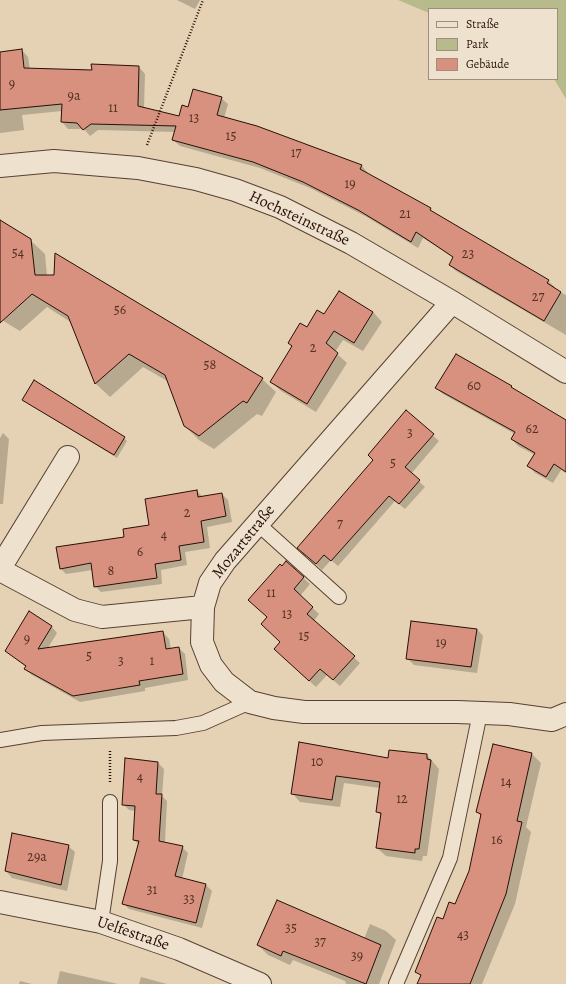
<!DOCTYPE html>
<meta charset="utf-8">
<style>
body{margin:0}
#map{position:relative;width:566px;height:984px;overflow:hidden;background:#e5d2b5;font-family:Alegreya,serif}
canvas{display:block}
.legend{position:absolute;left:428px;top:8px;width:130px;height:72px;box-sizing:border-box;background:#eee2cf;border:1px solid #9f8e7f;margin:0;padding:5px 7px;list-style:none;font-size:12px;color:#280f06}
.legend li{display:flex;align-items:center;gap:8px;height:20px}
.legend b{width:20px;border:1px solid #9f8e7f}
</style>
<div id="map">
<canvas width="566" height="984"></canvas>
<ul class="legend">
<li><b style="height:5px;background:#eee2cf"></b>Straße</li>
<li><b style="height:11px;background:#b7bb8b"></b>Park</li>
<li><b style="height:11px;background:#d8917e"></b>Gebäude</li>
</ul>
</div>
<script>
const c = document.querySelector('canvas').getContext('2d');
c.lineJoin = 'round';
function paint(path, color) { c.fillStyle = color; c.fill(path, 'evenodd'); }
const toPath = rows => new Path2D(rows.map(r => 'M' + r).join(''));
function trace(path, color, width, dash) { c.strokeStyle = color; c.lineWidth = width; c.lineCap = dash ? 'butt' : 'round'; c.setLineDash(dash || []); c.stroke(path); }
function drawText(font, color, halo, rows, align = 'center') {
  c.font = font + ' Alegreya,serif'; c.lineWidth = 3; c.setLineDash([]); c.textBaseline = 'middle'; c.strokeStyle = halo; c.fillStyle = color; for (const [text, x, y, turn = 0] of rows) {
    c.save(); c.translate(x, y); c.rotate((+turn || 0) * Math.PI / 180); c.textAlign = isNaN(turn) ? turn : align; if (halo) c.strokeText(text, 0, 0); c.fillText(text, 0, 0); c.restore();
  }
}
const green = toPath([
 [398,0,566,0,566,99,554,79,557,79,557,9,429,9,429,13]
]);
const shadow = toPath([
 [177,0,200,0,195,9],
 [22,50,28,57,30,69,93,71,139,67,145,74,144,108,180,117,189,108,221,98,228,104,224,118,257,127,362,166,368,173,367,174,430,209,437,215,548,281,555,287,554,289,566,295,566,335,456,271,450,265,454,258,423,238,418,248,365,216,310,188,260,168,180,146,173,140,175,132,98,130,90,136,84,129,68,129,62,122,62,111,22,115,24,130,0,133,0,53],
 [0,221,30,240,45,254,47,276,262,379,276,392,262,416,257,414,214,449,199,440,185,426,169,382,143,367,110,397,96,384,72,323,47,307,20,331,5,322,0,317],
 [373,312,382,322,363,351,343,340,335,352,347,363,316,412,281,391,271,382,292,347,289,343,307,328],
 [436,388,566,421,566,473,561,470,553,483,535,473,529,466,535,455,518,446,512,439,515,434,443,394],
 [23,400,124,438,127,441,117,458],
 [406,412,439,441,411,474,425,487,405,509,395,501,338,566,331,560,322,570,305,554,374,460],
 [3,433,9,439,3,504,0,504,0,438],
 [197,491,203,497,222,494,228,500,232,522,207,527,210,548,185,552,187,565,161,570,162,584,101,592,95,586,93,570,66,574,60,568,150,526],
 [286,562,310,584,300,596,319,614,314,621,360,663,340,686,327,675,316,687,282,656,281,642,268,618,282,567],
 [51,626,57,633,48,648,163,632,169,639,171,649,179,648,185,654,188,680,145,688,145,691,80,702,32,675,25,669,26,667,6,651],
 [477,629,483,636,477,673,414,665,407,658],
 [300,743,389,759,390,751,427,755,439,769,427,856,423,856,422,861,386,856,377,848,382,816,377,812,380,788,344,783,340,807,300,802,292,793],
 [493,745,532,754,541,763,526,827,531,832,515,904,482,984,418,984,421,976,417,972,443,920,456,905,470,871,481,816,477,812],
 [158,763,164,769,162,796,167,801,165,843,182,847,188,853,182,879,206,885,212,891,202,928,129,909,123,903,139,845,134,840,136,811,129,810,123,804],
 [68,846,75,852,67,891,12,878,6,871],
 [370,924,386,931,396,940,379,984,346,984,345,981,293,960,290,965,268,955,258,945,364,939],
 [60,971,118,984,57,984],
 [141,977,167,984,139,984],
 [20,981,32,984,19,984]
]);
const building = toPath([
 [22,49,24,68,92,70,91,64,139,66,138,106,179,116,182,105,188,107,193,89,222,97,217,115,257,126,362,165,360,169,431,208,430,210,549,280,547,283,561,292,544,321,449,265,453,257,416,232,411,242,358,210,303,182,253,162,172,140,176,126,91,124,83,130,77,123,61,122,62,104,0,110,0,52,22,49],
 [0,220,31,239,35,275,54,275,55,253,263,378,247,403,243,401,199,436,184,426,165,375,129,354,95,384,68,316,32,294,0,323,0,220],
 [339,291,373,312,354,343,334,331,326,343,338,353,307,404,270,382,292,346,288,343,300,323,307,327,317,310,324,314,339,291],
 [456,354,512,386,511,387,566,420,566,472,554,464,546,477,527,466,535,453,511,439,515,432,435,388,456,354],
 [34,380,125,437,114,455,22,400,34,380],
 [406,410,434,434,405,467,420,480,399,504,389,496,331,561,324,555,316,564,297,548,373,460,368,455,406,410],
 [197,490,198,497,222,493,226,516,201,521,204,542,179,546,181,560,155,564,157,578,94,587,91,563,60,569,56,547,124,537,123,529,149,525,145,499,197,490],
 [286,561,304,577,294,589,313,607,307,614,355,656,333,680,320,669,309,681,274,649,280,642,261,624,267,617,248,600,280,564,282,566,286,561],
 [29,611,52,626,38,649,163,631,166,649,179,647,183,674,139,681,140,685,73,696,24,669,26,666,5,651,29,611],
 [411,621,477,629,471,667,406,659,411,621],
 [299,742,388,758,389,750,427,754,427,759,431,760,419,849,415,849,415,853,376,848,381,813,376,812,380,782,336,776,332,800,291,794,299,742],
 [493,744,532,753,517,821,522,822,506,894,470,984,417,984,421,975,415,972,437,917,443,919,449,902,455,904,469,871,481,814,476,812,493,744],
 [125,758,158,762,156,794,162,794,159,841,183,846,175,876,206,884,196,923,122,904,139,841,133,840,135,806,122,805,125,758],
 [12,833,69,845,61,885,5,871,12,833],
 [277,900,381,945,366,984,283,951,281,956,257,945,277,900]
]);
const path = toPath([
 [147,145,203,0],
 [110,782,110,751]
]);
const lane = toPath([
 [258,524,339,597],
 [0,740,42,733,176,728,203,723,250,702],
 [101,922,110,861,110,802],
 [396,984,450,858,480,713]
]);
const street = toPath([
 [0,166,54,161,138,168,196,179,235,190,280,207,351,243,452,302,566,372],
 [452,302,225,561,210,583,203,607,202,642,211,665,224,682,250,702,274,708,304,712,457,712,509,714,552,720,566,714],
 [0,568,68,457],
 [0,570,75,610,102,617,203,607],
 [0,902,101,922,179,949,260,984]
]);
const numberNames = [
 ["9",12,85],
 ["9a",74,97],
 ["11",113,109],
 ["13",194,119],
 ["15",231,137],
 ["17",296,154],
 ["19",350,185],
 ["21",405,215],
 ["54",18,254],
 ["23",468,255],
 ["27",538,298],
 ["56",120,311],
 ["2",313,349],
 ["58",210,366],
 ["60",474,387],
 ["62",532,430],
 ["3",410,434],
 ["5",393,464],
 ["2",187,514],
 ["7",340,525],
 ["4",164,536],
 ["6",140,553],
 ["8",111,572],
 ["11",271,594],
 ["13",287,615],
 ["15",304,637],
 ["9",27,640],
 ["19",441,644],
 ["5",89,657],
 ["3",121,662],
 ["1",152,662],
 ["10",317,763],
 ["4",140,778],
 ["14",506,783],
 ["12",402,800],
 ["16",497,841],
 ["29a",37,858],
 ["31",152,891],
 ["33",189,900],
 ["35",291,929],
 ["43",463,936],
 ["37",320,943],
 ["39",357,957]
];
const streetNames = [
 ["Hochsteinstraße",299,219,25],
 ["Mozartstraße",244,542,-51],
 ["Uelfestraße",133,934,19]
];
paint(green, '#b7bb8b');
paint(shadow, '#0003');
paint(building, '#d8917e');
trace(building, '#280f06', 1);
trace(lane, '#574032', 16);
trace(street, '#574032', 24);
trace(path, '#280f06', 2.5, [1, 2]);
trace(lane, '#eee2cf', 14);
trace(street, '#eee2cf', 22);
drawText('14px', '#543024', null, numberNames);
drawText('16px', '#280f06', '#eee2cf', streetNames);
</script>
